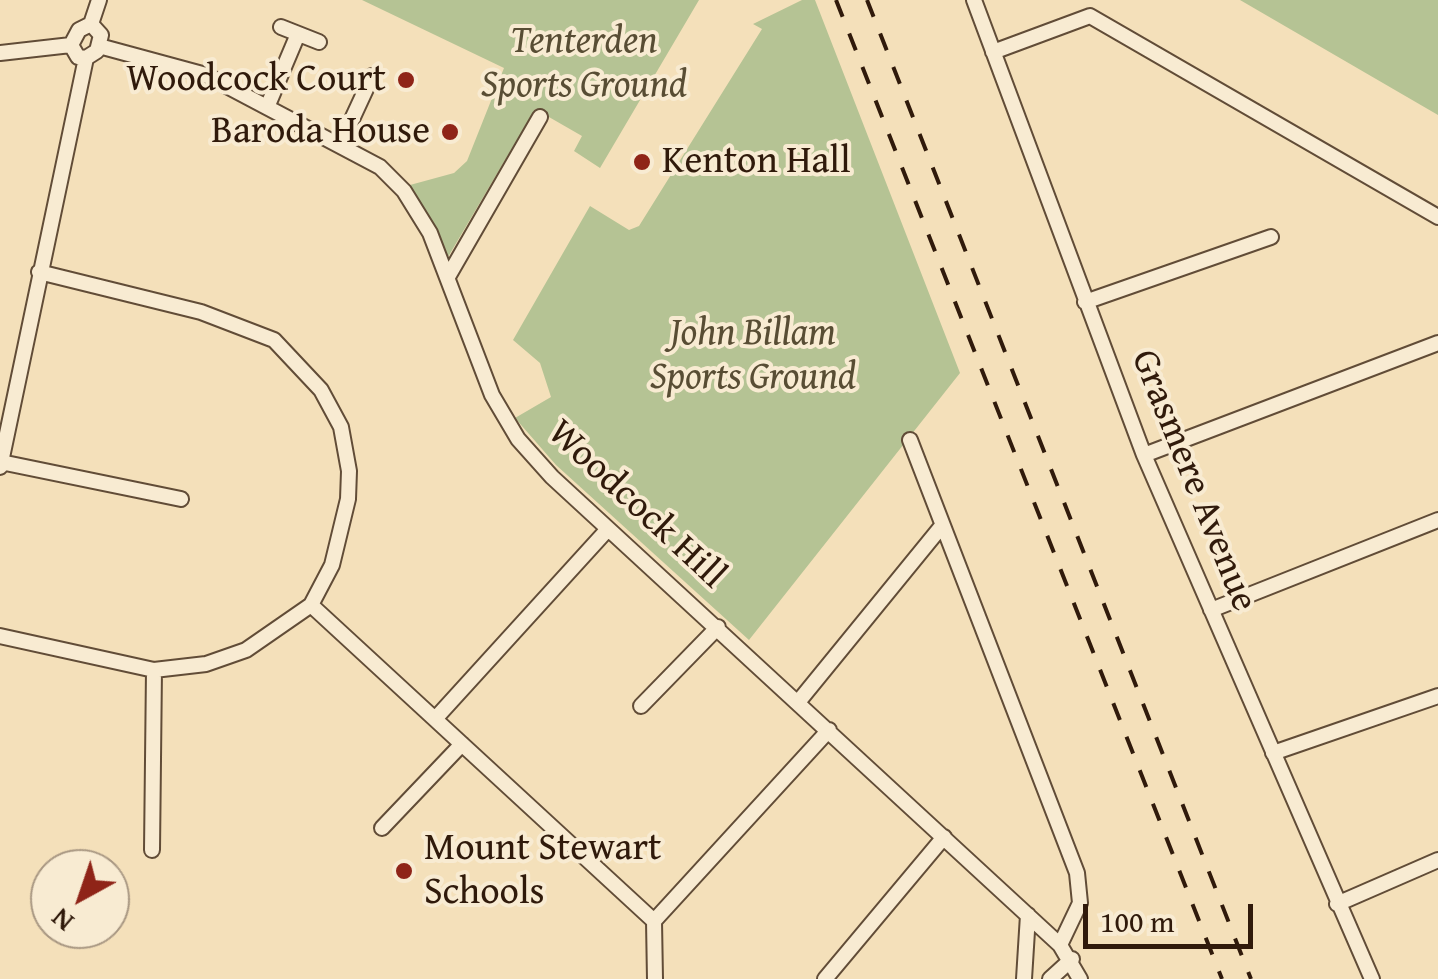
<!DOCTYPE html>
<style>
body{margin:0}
#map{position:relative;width:1438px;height:979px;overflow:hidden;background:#f4e0ba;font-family:"Gentium Book Plus",serif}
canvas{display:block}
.north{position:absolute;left:30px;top:849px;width:100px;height:100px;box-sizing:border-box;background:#f8ebd2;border:2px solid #a89782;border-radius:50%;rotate:220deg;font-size:28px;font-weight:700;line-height:40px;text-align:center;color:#301a0b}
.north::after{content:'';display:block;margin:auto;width:35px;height:45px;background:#8f2418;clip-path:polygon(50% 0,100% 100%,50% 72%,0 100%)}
.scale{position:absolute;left:1083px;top:904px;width:170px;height:45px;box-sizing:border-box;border:5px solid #301a0b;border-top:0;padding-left:12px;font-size:30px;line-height:35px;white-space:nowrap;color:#301a0b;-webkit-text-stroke:8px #f8ebd2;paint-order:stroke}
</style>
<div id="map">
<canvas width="1438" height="979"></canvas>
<div class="north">N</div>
<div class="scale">100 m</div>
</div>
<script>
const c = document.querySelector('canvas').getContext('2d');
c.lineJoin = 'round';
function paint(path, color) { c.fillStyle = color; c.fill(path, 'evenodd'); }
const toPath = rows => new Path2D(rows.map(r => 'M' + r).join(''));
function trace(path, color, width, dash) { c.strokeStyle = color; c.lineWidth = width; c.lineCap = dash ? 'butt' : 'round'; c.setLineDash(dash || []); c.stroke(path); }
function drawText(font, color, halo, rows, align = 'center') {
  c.font = font + ' "Gentium Book Plus",serif'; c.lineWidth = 8; c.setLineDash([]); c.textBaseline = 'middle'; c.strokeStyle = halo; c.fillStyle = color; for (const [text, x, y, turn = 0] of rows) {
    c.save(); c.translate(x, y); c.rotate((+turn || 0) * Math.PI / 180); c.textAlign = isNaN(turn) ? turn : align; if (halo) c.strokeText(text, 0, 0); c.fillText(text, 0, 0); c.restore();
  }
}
const green = toPath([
 [362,0,699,0,600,168,574,151,582,136,535,109,448,257,410,185,454,173,467,161,504,68],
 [802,0,815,0,960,373,749,640,556,465,515,418,551,397,540,363,513,340,590,206,629,230,639,226,762,29,753,24],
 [1240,0,1438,0,1438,115]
]);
const minor = toPath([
 [974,0,1144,455,1372,979],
 [91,24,99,0],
 [281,27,319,42],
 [71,45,78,57,86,58,97,51,101,35,91,24],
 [71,45,79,30,91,24],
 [99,46,206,75,380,167,404,191,430,233,492,395,518,439,552,477,1060,945,1080,979],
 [993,52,1090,16,1438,217],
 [0,53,71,45],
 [268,105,298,34],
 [341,143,372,76],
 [449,275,540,117],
 [1085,302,1271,237],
 [910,440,1077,873,1080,903,1060,945],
 [1144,455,1438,343],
 [1,462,181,499],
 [0,467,86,58],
 [311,605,654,921,655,979],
 [1211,610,1438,520],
 [0,636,154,670,206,664,246,650,311,605,332,565,348,499,349,471,341,427,321,390,274,340,201,312,39,272],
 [799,701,941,527],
 [641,706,718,627],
 [435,719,608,529],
 [1273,753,1438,696],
 [382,828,462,744],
 [152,850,154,670],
 [1337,904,1438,860],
 [654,921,829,730],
 [825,979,944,837],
 [1024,979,1028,915],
 [1050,979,1072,959]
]);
const rail = toPath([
 [836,0,1222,979],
 [867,0,1251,979]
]);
const markers = [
 [406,80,10,"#8f2418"],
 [450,132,10,"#8f2418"],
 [642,162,10,"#8f2418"],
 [404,871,10,"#8f2418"]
];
const parkNames = [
 ["Tenterden",584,42],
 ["Sports Ground",584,86],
 ["John Billam",753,334],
 ["Sports Ground",753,378]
];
const poiNames = [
 ["Woodcock Court",386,80],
 ["Baroda House",430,132],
 ["Kenton Hall",662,162,"left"],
 ["Mount Stewart",424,849,"left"],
 ["Schools",424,893,"left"]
];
const streetNames = [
 ["Grasmere Avenue",1193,481,68],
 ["Woodcock Hill",636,505,43]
];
paint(green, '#b5c394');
trace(minor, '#614c37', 18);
trace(minor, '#f8ebd2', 14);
trace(rail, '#301a0b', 4, [18, 18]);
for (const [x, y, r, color] of markers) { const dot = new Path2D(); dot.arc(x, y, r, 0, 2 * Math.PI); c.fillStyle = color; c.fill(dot); trace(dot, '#f8ebd2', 4); }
drawText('italic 38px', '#584d34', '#f8ebd2', parkNames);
drawText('38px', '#301a0b', '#f8ebd2', poiNames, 'right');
drawText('38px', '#301a0b', '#f8ebd2', streetNames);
</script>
